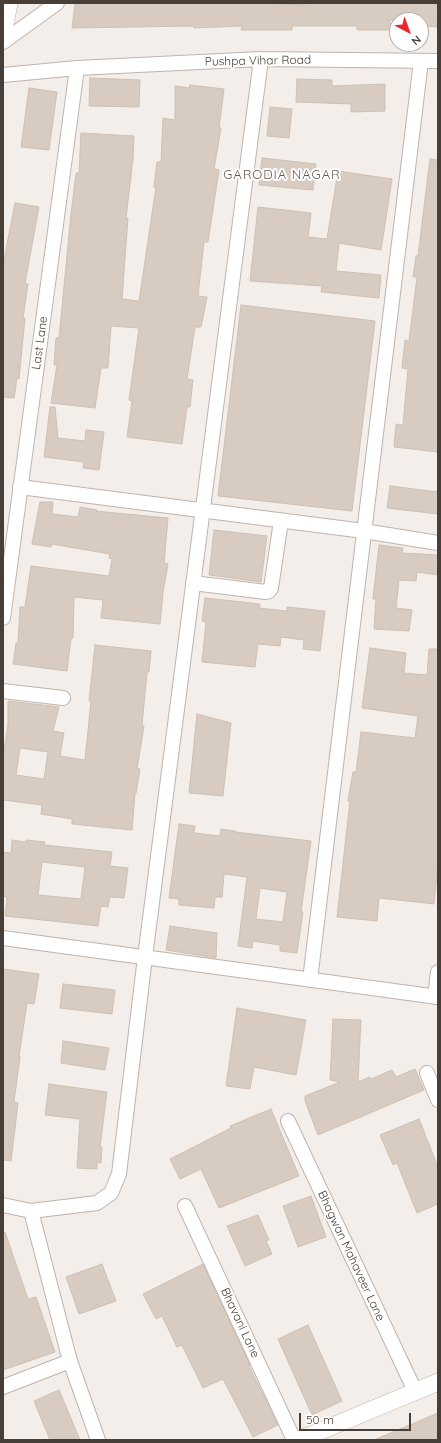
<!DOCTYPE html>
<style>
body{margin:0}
#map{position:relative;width:441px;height:1443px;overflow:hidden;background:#f3eee9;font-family:Quicksand,sans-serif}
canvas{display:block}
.frame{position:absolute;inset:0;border:4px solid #473e37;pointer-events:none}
.north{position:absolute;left:389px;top:12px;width:40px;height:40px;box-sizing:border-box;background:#fff;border:1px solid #b5b2af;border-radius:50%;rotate:139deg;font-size:11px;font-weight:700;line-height:16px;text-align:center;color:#473e37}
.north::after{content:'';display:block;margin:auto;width:14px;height:18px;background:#f02327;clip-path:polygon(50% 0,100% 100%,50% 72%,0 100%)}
.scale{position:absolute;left:299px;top:1413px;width:112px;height:18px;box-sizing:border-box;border:2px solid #473e37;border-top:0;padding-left:5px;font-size:12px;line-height:14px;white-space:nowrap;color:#473e37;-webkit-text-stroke:3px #fff;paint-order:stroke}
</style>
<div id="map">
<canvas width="441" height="1443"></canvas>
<div class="frame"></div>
<div class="north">N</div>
<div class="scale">50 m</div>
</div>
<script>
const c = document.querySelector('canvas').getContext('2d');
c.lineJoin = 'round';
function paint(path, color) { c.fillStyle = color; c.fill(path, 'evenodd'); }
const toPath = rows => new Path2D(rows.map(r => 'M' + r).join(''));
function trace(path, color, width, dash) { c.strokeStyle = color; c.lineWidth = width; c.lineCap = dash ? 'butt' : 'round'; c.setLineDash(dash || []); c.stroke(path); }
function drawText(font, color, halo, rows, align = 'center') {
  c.font = font + ' Quicksand,sans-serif'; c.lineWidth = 4; c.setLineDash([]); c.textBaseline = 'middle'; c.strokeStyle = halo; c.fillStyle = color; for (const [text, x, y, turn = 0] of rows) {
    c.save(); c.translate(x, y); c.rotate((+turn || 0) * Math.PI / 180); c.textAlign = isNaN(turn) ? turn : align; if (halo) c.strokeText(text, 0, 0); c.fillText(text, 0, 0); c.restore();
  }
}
const building = toPath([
 [75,3,278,3,278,4,313,5,313,3,438,3,438,17,437,27,421,26,421,20,390,20,390,30,357,30,357,26,292,26,292,30,241,30,242,26,194,28,194,26,72,28,75,3],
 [90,78,140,80,139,107,89,106,90,78],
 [297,79,332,80,332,86,385,84,385,111,351,112,351,104,296,102,297,79],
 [190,85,224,89,219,128,221,128,214,169,219,170,208,242,204,242,198,296,207,297,201,327,195,327,187,379,193,380,190,407,187,407,182,444,127,437,132,401,129,400,139,328,111,326,108,368,101,368,95,408,51,403,57,365,54,365,56,338,59,338,71,214,76,173,79,173,81,133,134,136,133,159,126,218,128,218,122,299,139,301,156,187,154,187,157,162,161,162,163,118,175,120,175,86,189,88,190,85],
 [29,88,57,92,49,150,21,147,29,88],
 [270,107,292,109,289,138,267,136,270,107],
 [262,158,316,164,313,190,259,185,262,158],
 [430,159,438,160,438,452,394,447,396,424,403,425,408,369,402,368,405,340,409,341,417,277,413,277,416,256,418,256,430,159],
 [338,171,392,179,381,250,339,243,336,271,381,275,379,298,321,292,322,286,250,281,258,207,311,213,308,237,327,239,338,171],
 [15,203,39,207,25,283,28,284,23,318,25,318,19,379,17,378,14,398,3,397,3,265,15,203],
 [241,305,375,321,352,511,218,496,241,305],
 [50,407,55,407,58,438,85,441,86,430,104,432,99,470,83,468,84,462,44,457,50,407],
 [390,486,438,492,438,514,387,508,390,486],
 [40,502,53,502,52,514,78,517,80,507,97,510,96,511,168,518,164,563,168,564,163,592,160,624,101,618,103,600,74,597,73,638,71,638,67,671,13,664,16,643,18,643,20,607,25,607,31,566,109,576,112,559,109,558,110,554,52,544,51,547,32,544,40,502],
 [214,530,267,536,261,582,209,575,214,530],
 [379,545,403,548,402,553,438,555,438,575,417,572,416,581,399,580,396,608,412,610,409,631,374,629,376,599,373,599,379,545],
 [205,598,260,604,259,608,287,611,287,607,325,611,320,651,303,649,304,640,281,637,280,646,258,644,255,667,202,662,206,622,202,621,205,598],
 [95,645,151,651,149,672,147,672,142,725,144,726,137,769,140,769,136,793,135,793,132,830,72,824,72,819,41,814,42,805,3,800,3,756,8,725,8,701,59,707,53,731,64,733,60,756,85,760,91,701,89,701,95,645],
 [20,748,48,752,44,779,16,775,20,748],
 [370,648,406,653,404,673,427,675,429,649,438,649,438,865,434,904,379,898,377,921,337,917,350,801,348,801,353,772,356,772,361,732,415,738,418,716,362,708,370,648],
 [197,714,231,723,223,796,189,793,197,714],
 [179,824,195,826,194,833,220,836,221,829,235,831,235,832,311,841,301,912,303,912,297,953,280,951,280,945,253,941,252,948,238,946,247,877,224,874,222,897,215,897,214,908,179,905,179,899,169,898,179,824],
 [260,888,287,892,283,922,256,919,260,888],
 [12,840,25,842,26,840,45,842,44,845,112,852,110,866,128,868,124,898,110,897,108,907,101,906,98,926,5,916,7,897,3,896,3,852,11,853,12,840],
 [42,862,85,867,81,899,38,895,42,862],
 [170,926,217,933,216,958,166,950,170,926],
 [3,969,39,974,34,1004,27,1003,19,1056,20,1057,14,1102,18,1103,11,1161,3,1160,3,969],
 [63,984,115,990,112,1014,60,1008,63,984],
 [237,1008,306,1020,296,1075,254,1067,250,1089,226,1086,237,1008],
 [333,1019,361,1020,358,1082,370,1077,371,1079,392,1070,396,1077,415,1069,424,1090,318,1135,305,1101,305,1096,340,1082,330,1080,333,1019],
 [63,1041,109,1048,105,1070,61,1063,63,1041],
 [49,1084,107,1092,100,1147,102,1147,101,1163,97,1162,97,1169,77,1168,80,1119,45,1115,49,1084],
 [271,1109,299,1176,219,1208,201,1169,180,1179,170,1159,231,1128,230,1126,271,1109],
 [419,1119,438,1167,438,1204,417,1213,397,1163,393,1165,380,1135,419,1119],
 [311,1196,326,1237,298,1247,283,1206,311,1196],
 [258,1215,269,1240,266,1241,272,1254,245,1266,227,1226,258,1215],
 [3,1232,5,1232,28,1299,36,1297,55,1352,3,1370,3,1232],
 [102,1264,116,1301,79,1314,66,1277,102,1264],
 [203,1264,250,1365,249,1366,278,1425,253,1437,223,1379,203,1388,182,1345,177,1347,162,1316,156,1319,143,1294,203,1264],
 [308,1325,342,1401,312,1415,278,1339,308,1325],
 [59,1390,80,1440,50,1440,34,1401,59,1390],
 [438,1413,438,1440,374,1440,438,1413]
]);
const minor = toPath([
 [3,42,57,3],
 [3,75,77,68,261,59,438,61],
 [20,487,364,531,438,543],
 [193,583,266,592,269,591,271,588,281,521],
 [3,618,77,68],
 [3,691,63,698],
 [3,938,438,997],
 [310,980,421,61],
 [435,997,438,972],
 [427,1073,438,1100],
 [288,1121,415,1391],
 [3,1205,31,1211,97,1203,111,1193,119,1174,145,957,261,59],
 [185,1206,294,1440],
 [31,1211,70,1361,98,1440],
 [3,1387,70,1361]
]);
const tertiary = toPath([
 [3,35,9,3],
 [299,1440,438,1382]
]);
const streetNames = [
 ["Pushpa Vihar Road",258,61,-1],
 ["Last Lane",40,343,-82],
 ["Bhagwan Mahaveer Lane",351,1256,65],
 ["Bhavani Lane",240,1323,65]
];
const neighbourhoodNames = [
 ["GARODIA NAGAR",282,175]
];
paint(building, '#d8cbc1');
trace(building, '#cfbfb2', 1);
trace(minor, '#bfb4ab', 16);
trace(tertiary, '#bfb4ab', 18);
trace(minor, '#fff', 14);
trace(tertiary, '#fff', 17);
drawText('12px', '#473e37', '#fff', streetNames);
c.letterSpacing = '1px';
drawText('13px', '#695a4f', '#fff', neighbourhoodNames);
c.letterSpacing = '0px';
</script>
